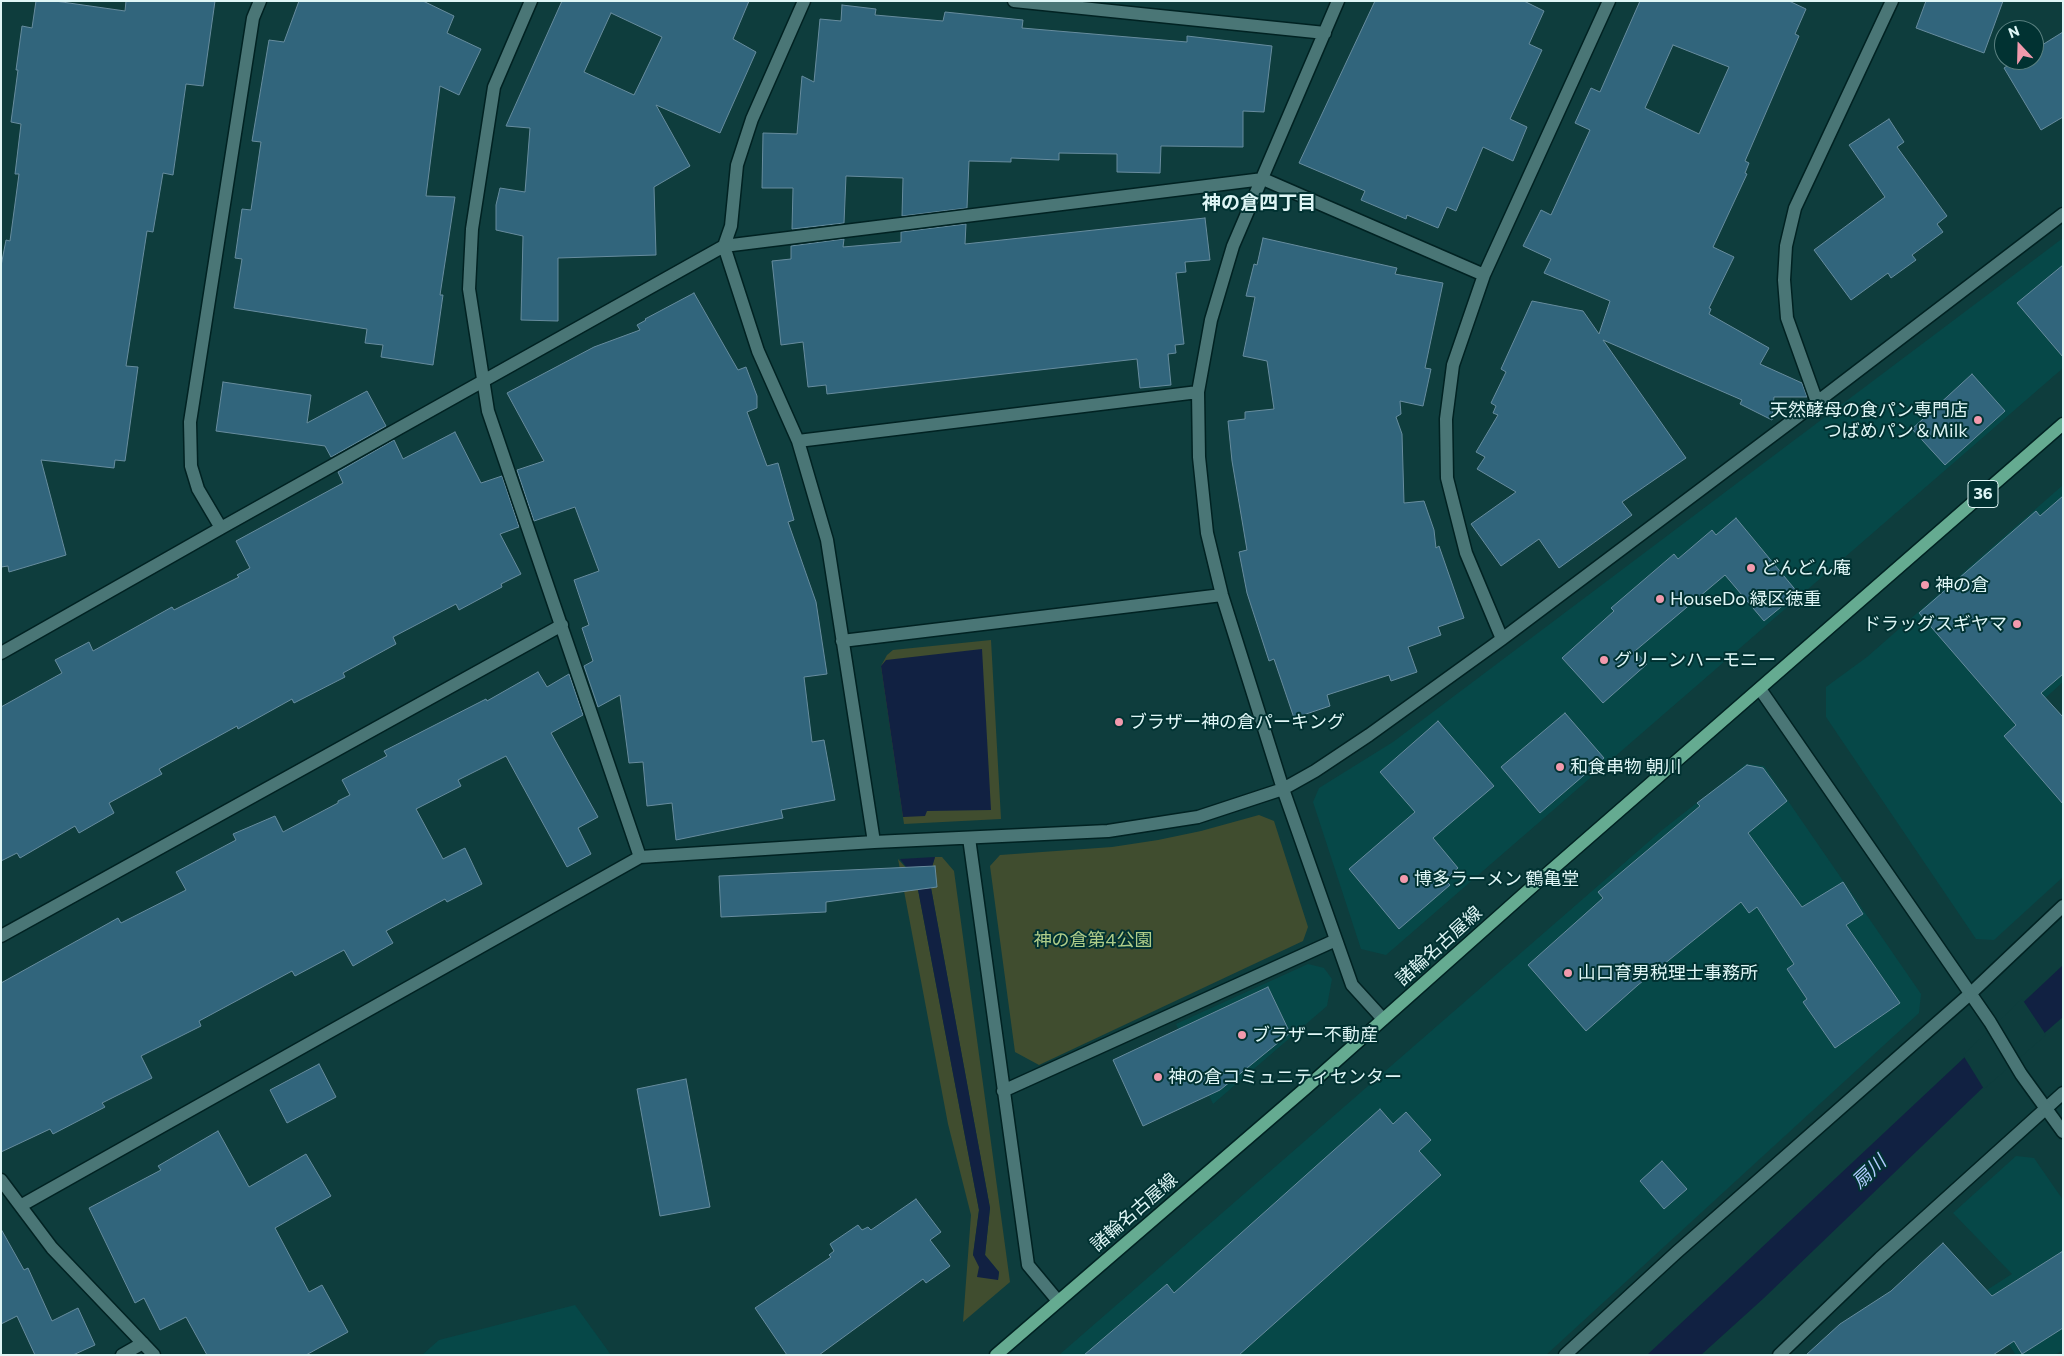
<!DOCTYPE html>
<meta charset="utf-8">
<style>
body{margin:0}
#map{position:relative;width:2064px;height:1356px;overflow:hidden;background:#0e3d3d;font-family:Commissioner,sans-serif}
canvas{display:block}
.frame{position:absolute;inset:0;border:2px solid #dff6f6;pointer-events:none}
.north{position:absolute;left:1994px;top:20px;width:50px;height:50px;box-sizing:border-box;background:#013232;border:1px solid #5a8080;border-radius:50%;rotate:339deg;font-size:14px;font-weight:700;line-height:20px;text-align:center;color:#dff6f6}
.north::after{content:'';display:block;margin:auto;width:18px;height:22px;background:#f29aad;clip-path:polygon(50% 0,100% 100%,50% 72%,0 100%)}
</style>
<div id="map">
<canvas width="2064" height="1356"></canvas>
<div class="frame"></div>
<div class="north">N</div>
</div>
<script>
const c = document.querySelector('canvas').getContext('2d');
c.lineJoin = 'round';
function paint(path, color) { c.fillStyle = color; c.fill(path, 'evenodd'); }
const toPath = rows => new Path2D(rows.map(r => 'M' + r).join(''));
function trace(path, color, width, dash) { c.strokeStyle = color; c.lineWidth = width; c.lineCap = dash ? 'butt' : 'round'; c.setLineDash(dash || []); c.stroke(path); }
function drawText(font, color, halo, rows, align = 'center') {
  c.font = font + ' Commissioner,"Noto Sans JP",sans-serif'; c.lineWidth = 4; c.setLineDash([]); c.textBaseline = 'middle'; c.strokeStyle = halo; c.fillStyle = color; for (const [text, x, y, turn = 0] of rows) {
    c.save(); c.translate(x, y); c.rotate((+turn || 0) * Math.PI / 180); c.textAlign = isNaN(turn) ? turn : align; if (halo) c.strokeText(text, 0, 0); c.fillText(text, 0, 0); c.restore();
  }
}
const built = toPath([
 [2063,238,2063,368,1386,955,1361,949,1313,802,1319,788,1393,742],
 [2063,485,2063,682,2021,720,2063,766,2063,877,1994,940,1976,939,1826,717,1826,687,1867,657],
 [1746,764,1764,766,1921,994,1919,1013,1546,1355,1059,1355,1661,831],
 [1308,964,1324,968,1332,979,1327,1006,1213,1104,1176,1024],
 [2016,1156,2034,1158,2063,1200,2063,1350,2055,1355,2016,1355,1976,1297,2012,1274,1953,1213],
 [575,1305,611,1355,422,1355,439,1340]
]);
const green = toPath([
 [991,640,1001,819,904,824,881,666,887,655,893,650],
 [1259,815,1274,821,1308,927,1303,941,1039,1065,1015,1052,990,866,1000,855,1112,847,1158,840,1201,831],
 [935,857,942,857,954,871,1010,1282,963,1322,971,1215,948,1124,898,859,916,879,979,1210,973,1255,998,1280,999,1272,985,1255,990,1208,929,877]
]);
const water = toPath([
 [982,649,991,810,927,811,925,816,903,817,881,666,886,660],
 [935,857,929,877,990,1208,985,1255,999,1272,998,1280,977,1277,979,1267,973,1255,979,1210,916,879,900,859],
 [2063,965,2063,1017,1995,1076,1764,1298,1701,1355,1647,1355]
]);
const pier = toPath([
 [2022,999,2046,1035,1984,1089,1963,1055]
]);
const building = toPath([
 [36,1,55,1,125,11,126,1,215,1,203,86,186,84,173,175,163,173,153,232,147,231,126,366,138,367,125,461,115,460,114,468,41,460,66,555,9,572,8,566,1,567,1,266,6,240,10,241,19,174,15,174,21,124,11,122,18,70,16,70,22,26,32,28,36,1],
 [299,1,423,1,454,16,447,33,481,49,459,95,440,86,426,196,455,197,440,295,443,295,433,365,381,357,383,345,365,343,367,329,234,308,242,259,235,258,242,209,251,210,261,142,252,141,269,40,284,42,299,1],
 [562,1,749,1,733,39,756,52,720,133,656,105,690,166,654,187,656,255,558,258,558,321,521,320,523,236,496,230,496,205,500,188,525,192,530,128,506,126,562,1],
 [611,13,662,37,634,95,584,72,611,13],
 [1375,1,1524,1,1544,11,1529,44,1542,50,1510,119,1527,127,1513,161,1483,147,1456,211,1447,207,1438,228,1407,215,1406,219,1361,200,1365,191,1299,163,1375,1],
 [1640,1,1789,1,1806,9,1795,34,1799,36,1745,161,1749,163,1745,173,1747,174,1713,247,1734,257,1709,308,1711,309,1709,314,1769,348,1760,364,1802,383,1807,397,1774,397,1772,420,1740,404,1742,400,1603,340,1686,458,1622,502,1632,515,1559,568,1539,539,1501,566,1471,524,1516,492,1477,469,1485,457,1476,452,1498,415,1493,413,1496,406,1491,403,1506,372,1501,369,1532,301,1583,311,1599,334,1610,301,1544,273,1551,259,1523,246,1541,210,1551,215,1590,130,1575,123,1591,88,1600,92,1640,1],
 [1673,45,1729,67,1699,134,1645,108,1673,45],
 [1926,1,2003,1,1984,53,1916,28,1926,1],
 [842,5,876,9,875,15,943,21,945,12,1023,20,1022,28,1187,42,1187,36,1272,46,1264,112,1243,111,1243,147,1161,146,1160,173,1117,172,1117,154,1059,153,1059,160,1011,158,1011,162,969,161,967,208,902,216,903,178,846,176,844,223,792,229,793,188,762,188,763,133,797,134,802,76,814,82,820,19,841,21,842,5],
 [2063,32,2063,117,2041,130,2004,68,2016,60,2034,60,2034,50,2063,32],
 [1889,119,1904,142,1897,147,1947,216,1937,224,1943,232,1912,255,1916,260,1891,278,1888,273,1851,300,1814,250,1885,197,1849,145,1889,119],
 [1205,218,1210,260,1185,262,1186,272,1176,273,1184,344,1175,345,1176,353,1168,354,1171,385,1140,388,1137,359,827,394,826,385,808,387,803,342,781,345,772,261,791,259,791,246,844,239,843,247,901,242,901,232,966,224,965,244,1205,218],
 [1263,238,1397,268,1395,274,1443,283,1425,368,1431,369,1423,406,1400,401,1401,414,1396,417,1402,434,1404,503,1424,501,1434,530,1436,548,1439,546,1464,618,1438,627,1441,635,1408,647,1417,672,1391,681,1389,675,1327,695,1330,706,1294,718,1274,659,1269,661,1247,593,1239,552,1247,550,1232,461,1228,421,1245,419,1245,412,1274,409,1267,361,1243,356,1255,297,1246,296,1254,264,1257,265,1263,238],
 [2063,265,2063,357,2017,303,2063,265],
 [694,293,738,370,746,367,757,396,757,408,747,412,767,466,778,463,794,520,788,522,816,602,827,674,804,677,812,742,824,740,835,800,781,810,783,818,676,840,672,803,647,806,643,762,629,763,620,695,598,707,584,666,593,661,582,628,589,625,574,580,599,571,575,507,534,521,517,470,544,461,507,393,594,347,640,330,637,325,646,320,645,319,694,293],
 [1972,374,2005,411,1945,465,1912,429,1972,374],
 [223,382,311,395,307,423,367,391,386,426,331,457,325,446,216,431,223,382],
 [455,432,481,483,502,476,519,527,500,534,521,574,501,584,502,587,459,610,456,604,393,637,396,644,343,673,345,677,294,703,292,699,238,729,237,726,159,769,162,774,109,803,114,813,79,833,75,826,20,858,17,853,1,861,1,707,62,673,55,660,89,642,93,651,172,607,174,610,239,577,237,575,250,568,236,541,343,483,338,472,394,440,403,459,455,432],
 [2063,496,2063,674,2041,693,2063,717,2063,804,2004,736,2016,725,1919,613,2036,511,2040,516,2063,496],
 [1736,518,1798,593,1764,621,1725,575,1635,651,1647,664,1603,703,1562,658,1614,611,1611,608,1674,554,1678,559,1712,530,1716,535,1736,518],
 [538,672,547,687,569,674,583,715,551,733,598,817,578,828,591,854,567,867,506,756,458,780,461,786,416,809,443,859,465,848,482,884,447,902,445,899,386,931,393,943,353,966,344,950,295,976,292,971,199,1021,201,1026,141,1056,152,1078,102,1103,105,1107,53,1134,50,1129,1,1152,1,983,118,918,121,923,186,890,176,872,236,840,233,834,275,816,283,832,338,803,338,801,350,795,342,780,387,756,384,751,486,699,487,701,538,672],
 [1565,713,1604,758,1540,813,1501,767,1565,713],
 [1438,721,1494,786,1433,838,1458,868,1445,880,1450,885,1399,929,1349,869,1415,812,1380,772,1438,721],
 [1747,765,1763,768,1787,801,1748,833,1802,907,1843,882,1863,914,1846,925,1900,1003,1835,1048,1803,1002,1807,999,1787,969,1794,964,1757,907,1749,913,1741,902,1638,985,1586,1031,1528,965,1603,898,1598,892,1700,806,1697,803,1747,765],
 [935,866,937,887,826,902,826,912,721,917,719,876,935,866],
 [1268,987,1290,1033,1220,1090,1143,1126,1113,1060,1268,987],
 [319,1064,336,1097,287,1123,270,1090,319,1064],
 [686,1079,710,1207,660,1216,637,1089,686,1079],
 [1380,1109,1393,1124,1406,1112,1431,1140,1419,1151,1441,1175,1239,1355,1084,1355,1167,1284,1174,1293,1380,1109],
 [218,1131,249,1187,306,1154,331,1196,275,1228,309,1292,322,1285,348,1332,306,1355,207,1355,186,1317,160,1330,144,1298,135,1303,89,1208,161,1170,158,1166,218,1131],
 [1662,1161,1687,1189,1664,1209,1640,1181,1662,1161],
 [916,1199,941,1232,930,1240,950,1266,926,1283,923,1279,819,1355,787,1355,755,1308,831,1257,829,1255,834,1251,830,1244,858,1225,862,1230,868,1227,871,1230,916,1199],
 [1,1229,24,1270,28,1268,52,1321,78,1308,95,1345,73,1355,35,1355,17,1316,1,1324,1,1229],
 [1943,1243,1992,1296,2063,1251,2063,1328,2022,1354,2014,1341,1993,1355,1806,1355,1840,1324,1891,1291,1943,1243]
]);
const minor = toPath([
 [1014,1,1325,33],
 [1338,1,1233,246,1211,320,1198,392,1199,457,1207,533,1222,595,1283,789,1352,985,1383,1019],
 [1817,402,1787,318,1784,280,1786,246,1795,208,1892,1],
 [798,441,1198,392],
 [221,528,724,246,1263,179,1484,275],
 [1502,639,1466,553,1447,478,1446,419,1453,365,1484,275,1609,1],
 [842,641,1222,595],
 [1,653,221,528,198,489,191,466,190,422,253,18,260,1],
 [969,838,1028,1265,1058,1301],
 [874,842,1108,831,1198,817,1283,789,1315,771,1369,735,1502,639,1817,402,2063,214],
 [640,857,874,842,827,540,798,441,758,351,724,246,731,226,737,165,752,119,804,1],
 [1,936,562,625],
 [1003,1091,1336,940],
 [1,1180,52,1248,154,1355],
 [22,1205,640,857,488,411,469,289,472,229,494,87,531,1],
 [122,1355,143,1343],
 [1565,1355,1677,1252,1970,994,2063,906],
 [1779,1355,1880,1258,2063,1093]
]);
const tertiary = toPath([
 [1760,689,1990,1022,2021,1074,2063,1132]
]);
const primary = toPath([
 [996,1355,1307,1087,1533,886,2063,424]
]);
const markers = [
 [1978,420,5,"#f29aad"],
 [1751,568,5,"#f29aad"],
 [1925,585,5,"#f29aad"],
 [1660,599,5,"#f29aad"],
 [2017,624,5,"#f29aad"],
 [1604,660,5,"#f29aad"],
 [1119,722,5,"#f29aad"],
 [1560,767,5,"#f29aad"],
 [1404,879,5,"#f29aad"],
 [1568,973,5,"#f29aad"],
 [1242,1035,5,"#f29aad"],
 [1158,1077,5,"#f29aad"]
];
const shields = [
 [1983,494,30]
];
const shieldNames = [
 ["36",1983,494]
];
const poiNames = [
 ["天然酵母の食パン専門店",1968,410,"right"],
 ["つばめパン＆Milk",1968,431,"right"],
 ["どんどん庵",1761,568],
 ["神の倉",1935,585],
 ["HouseDo 緑区徳重",1670,599],
 ["ドラッグスギヤマ",2007,624,"right"],
 ["グリーンハーモニー",1614,660],
 ["ブラザー神の倉パーキング",1129,722],
 ["和食串物 朝川",1570,767],
 ["博多ラーメン 鶴亀堂",1414,879],
 ["山口育男税理士事務所",1578,973],
 ["ブラザー不動産",1252,1035],
 ["神の倉コミュニティセンター",1168,1077]
];
const parkNames = [
 ["神の倉第4公園",1093,940]
];
const streetNames = [
 ["諸輪名古屋線",1439,946,-42],
 ["諸輪名古屋線",1134,1212,-41]
];
const neighbourhoodNames = [
 ["神の倉四丁目",1259,203]
];
const waterNames = [
 ["扇川",1869,1172,-43]
];
paint(built, '#064848');
paint(green, '#404d2f');
paint(water, '#112142');
paint(pier, '#0e3d3d');
paint(building, '#31657c');
trace(building, '#678c9e', 1);
trace(minor, '#022', 15);
trace(tertiary, '#022', 15);
trace(primary, '#022', 15);
trace(minor, '#4a7676', 12);
trace(tertiary, '#4a7676', 12);
trace(primary, '#65ab91', 12);
for (const [x, y, r, color] of markers) { const dot = new Path2D(); dot.arc(x, y, r, 0, 2 * Math.PI); c.fillStyle = color; c.fill(dot); trace(dot, '#013232', 2); }
for (const [x, y, w] of shields) { const box = new Path2D(); box.roundRect(x - w / 2, y - 13.5, w, 27, 4); c.fillStyle = '#013232'; c.fill(box); trace(box, '#dff6f6', 1); }
drawText('bold 16px', '#dff6f6', null, shieldNames);
drawText('18px', '#dff6f6', '#013232', poiNames, 'left');
drawText('18px', '#b0cd89', '#013232', parkNames);
drawText('18px', '#dff6f6', '#013232', streetNames);
drawText('bold 19px', '#dff6f6', '#013232', neighbourhoodNames);
drawText('italic 19px', '#b1ccff', '#013232', waterNames);
</script>
